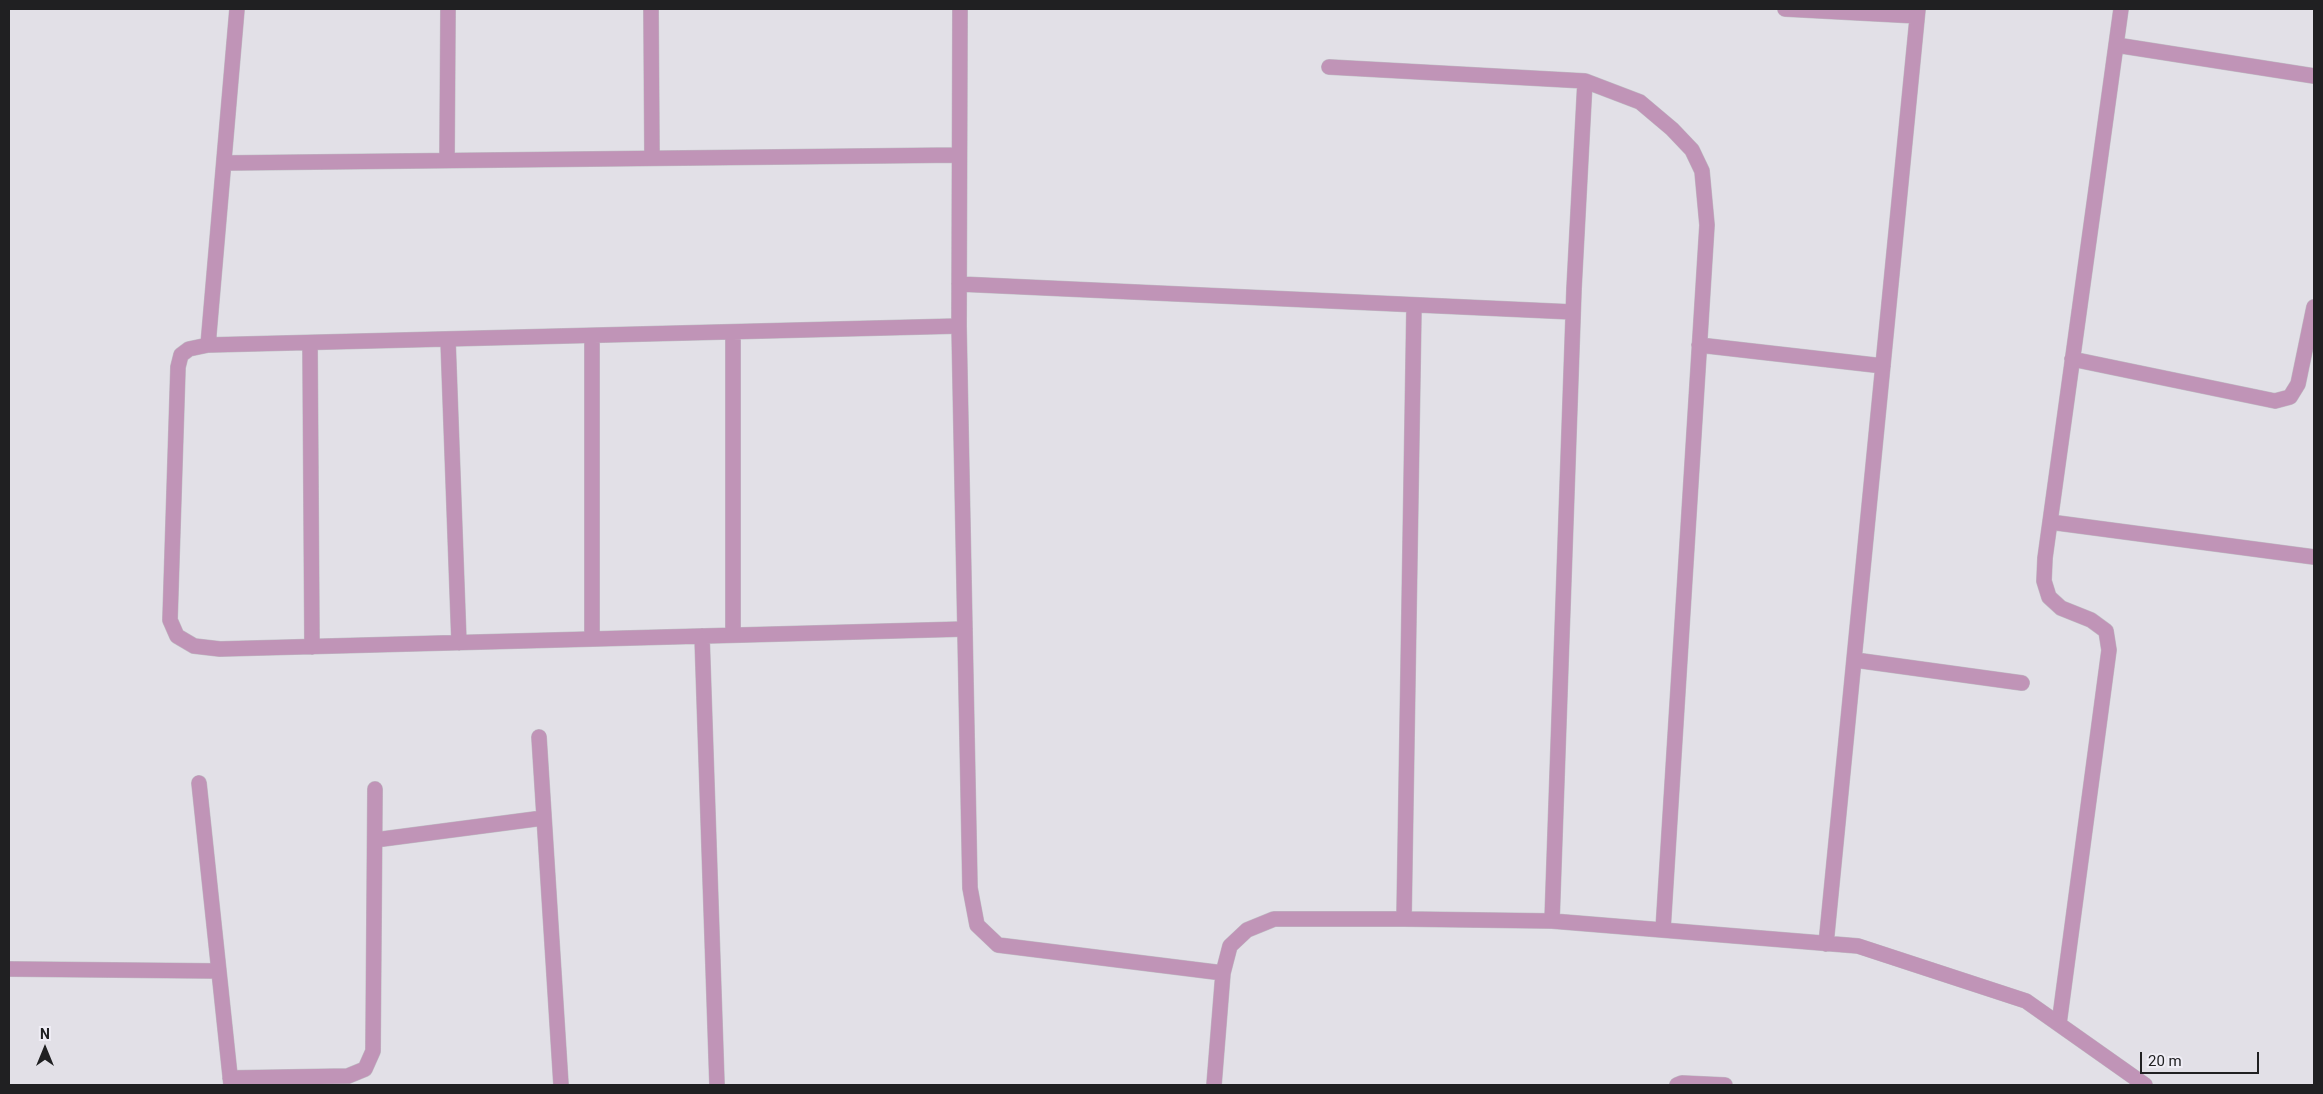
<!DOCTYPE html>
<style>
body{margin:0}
#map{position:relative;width:2323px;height:1094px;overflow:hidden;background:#e2e0e7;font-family:Roboto,sans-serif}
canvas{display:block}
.frame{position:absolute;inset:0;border:10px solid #202022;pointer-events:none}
.north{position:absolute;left:20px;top:1024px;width:50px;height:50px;-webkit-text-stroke:4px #efedf5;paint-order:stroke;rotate:0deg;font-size:14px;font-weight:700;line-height:20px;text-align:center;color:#202022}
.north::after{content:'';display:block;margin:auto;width:18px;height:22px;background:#202022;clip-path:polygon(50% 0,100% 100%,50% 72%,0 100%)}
.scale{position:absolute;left:2140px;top:1052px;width:119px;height:22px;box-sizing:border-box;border:2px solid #202022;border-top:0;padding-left:6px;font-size:15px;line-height:18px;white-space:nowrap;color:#202022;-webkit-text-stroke:4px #efedf5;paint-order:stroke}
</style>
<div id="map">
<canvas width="2323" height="1094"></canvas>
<div class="frame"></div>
<div class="north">N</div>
<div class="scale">20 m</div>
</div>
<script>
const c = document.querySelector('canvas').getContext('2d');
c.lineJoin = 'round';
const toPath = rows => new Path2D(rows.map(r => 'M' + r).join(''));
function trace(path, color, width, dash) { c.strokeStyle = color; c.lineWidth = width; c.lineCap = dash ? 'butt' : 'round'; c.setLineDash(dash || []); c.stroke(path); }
const street = toPath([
 [651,9,652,158],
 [960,9,959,326,970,888,977,925,998,945,1223,973],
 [1785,9,1917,16],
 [2116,45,2314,76],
 [1329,67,1585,81,1640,102,1672,129,1692,150,1702,171,1707,225,1663,930],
 [447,160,448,9],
 [224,163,959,155],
 [959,284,1573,312],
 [959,326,208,345,189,349,181,355,178,367,170,620,177,636,194,646,220,649,965,629],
 [733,332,733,635],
 [592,336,592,639],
 [448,340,459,643],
 [310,343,312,647],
 [208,345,237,9],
 [1699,345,1883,366],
 [2072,359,2275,401,2290,397,2298,384,2314,307],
 [2050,522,2314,557],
 [702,636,717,1085],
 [1855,660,2022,683],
 [539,737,561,1085],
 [199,783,231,1085],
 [375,840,543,818],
 [1404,919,1414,306],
 [1552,921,1574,289,1585,81],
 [1826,944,1918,9],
 [9,969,219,971],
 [2059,1024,2109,650,2106,631,2091,620,2061,608,2049,597,2044,581,2045,558,2121,9],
 [230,1078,348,1076,365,1069,373,1051,375,789],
 [1214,1085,1223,973,1230,946,1247,930,1274,919,1404,919,1552,921,1858,946,2026,1001,2145,1085],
 [1677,1085,1682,1083,1725,1085]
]);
trace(street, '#bfbdc4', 16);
trace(street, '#c094b7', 15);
</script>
